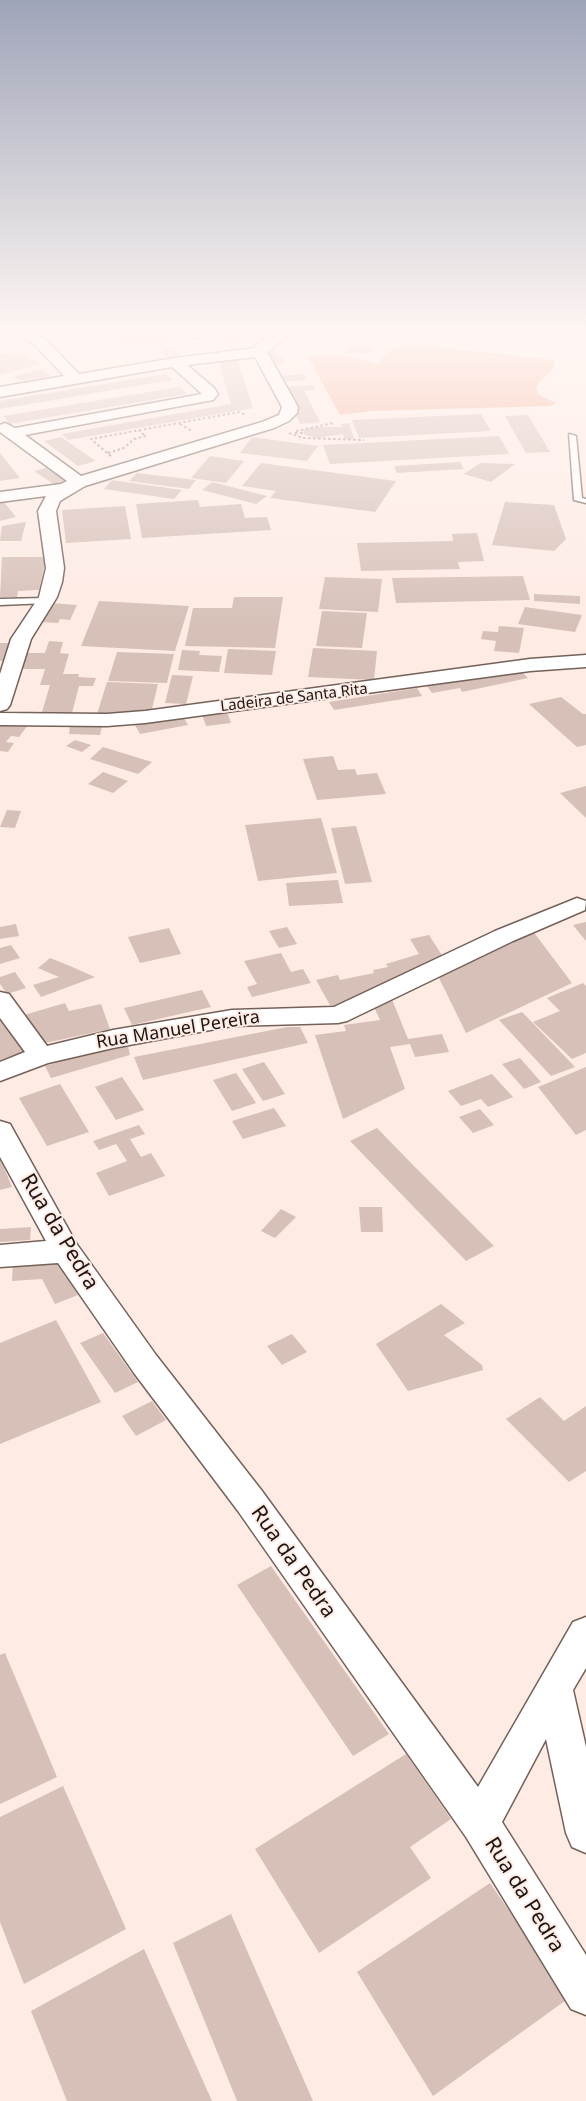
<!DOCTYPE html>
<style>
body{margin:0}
canvas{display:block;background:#feebe4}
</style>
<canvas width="586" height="2101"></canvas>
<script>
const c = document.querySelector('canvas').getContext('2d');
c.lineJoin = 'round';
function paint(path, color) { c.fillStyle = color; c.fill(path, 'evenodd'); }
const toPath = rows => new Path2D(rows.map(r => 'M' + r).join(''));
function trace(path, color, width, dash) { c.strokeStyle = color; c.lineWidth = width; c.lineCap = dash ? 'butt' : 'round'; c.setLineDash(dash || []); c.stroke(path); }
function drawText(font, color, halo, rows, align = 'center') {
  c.font = font + ' "Noto Sans",sans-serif'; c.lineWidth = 4; c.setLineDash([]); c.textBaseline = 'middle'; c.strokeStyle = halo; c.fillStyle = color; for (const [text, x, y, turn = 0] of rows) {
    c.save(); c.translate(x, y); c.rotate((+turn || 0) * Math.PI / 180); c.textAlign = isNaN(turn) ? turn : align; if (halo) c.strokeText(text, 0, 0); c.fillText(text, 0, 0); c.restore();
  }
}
const forest = toPath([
 [423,345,553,360,555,366,536,386,538,394,556,403,551,406,371,411,340,415,308,357,343,355,377,364,390,350,404,346]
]);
const building = toPath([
 [53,332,107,332,97,340],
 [125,332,128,332,170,336,163,345,117,341],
 [226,334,246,337,238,343,218,340],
 [357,343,368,345,367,347,374,348,367,354,344,353],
 [178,349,180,356,165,357,162,350],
 [266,351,278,351,285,364,272,365],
 [19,352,40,364,0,375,0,355],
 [237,359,253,408,68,440,62,434,231,404,218,360],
 [43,369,50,376,25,380,18,380,14,376],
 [165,374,173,380,0,409,0,401],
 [304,374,307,380,282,382,279,376],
 [313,385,315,390,304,391,320,422,300,424,285,392,286,387],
 [180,387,187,394,9,424,4,416],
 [481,414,491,431,359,438,352,420],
 [528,415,550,452,526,453,505,416],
 [349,423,354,439,345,439,343,434,318,438,304,435,303,430,316,427,342,427,341,424],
 [499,436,509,454,330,464,323,445],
 [61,437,96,461,78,466,44,441],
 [252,437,318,446,307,461,240,453],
 [0,453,20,478,0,481],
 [210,456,244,461,226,483,191,478],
 [460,462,464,469,397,473,394,466],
 [261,463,396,481,375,512,270,498,276,491,242,486],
 [480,463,515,464,491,482,464,474],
 [46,468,67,481,55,485,34,471],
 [137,473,196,480,189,489,129,481],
 [112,480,182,490,174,499,104,489],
 [212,482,267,496,256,504,202,490],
 [198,500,200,507,241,504,245,518,267,517,271,530,142,538,136,504],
 [0,501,3,501,16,517,0,521],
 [505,502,554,505,566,539,554,551,492,545],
 [125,506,131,539,66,543,62,510],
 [26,522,21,541,0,541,2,526],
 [477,533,484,561,458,562,460,569,361,571,357,543,453,541,452,534],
 [2,557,46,557,39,590,18,591,17,597,0,597],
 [523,576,530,600,396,603,392,578],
 [325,577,382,579,378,612,319,609],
 [534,594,580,596,580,604,534,601],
 [234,597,283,597,275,648,185,646,193,608,232,608],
 [99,601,189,606,175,651,81,646],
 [51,603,77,605,70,620,60,619,58,623,42,622],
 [525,607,582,615,575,632,518,624],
 [322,611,367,613,362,648,316,646],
 [499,626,524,628,519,653,494,651,496,641,481,639,483,631,498,632],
 [49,641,63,642,60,653,69,654,63,674,79,674,78,677,96,678,93,686,79,686,72,713,42,712,50,685,40,685,45,669,22,669,27,653,45,653],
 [0,643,10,643,3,661,0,661],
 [313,648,377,651,374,680,308,677],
 [228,649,276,651,272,675,224,673],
 [182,650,200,651,199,655,222,656,219,672,178,670],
 [117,652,174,654,167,683,108,681],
 [522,672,528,678,462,692,460,688,432,693,427,686],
 [172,675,193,676,186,704,165,703],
 [107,682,158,684,152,709,118,714,97,714],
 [417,688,422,696,334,710,329,702],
 [561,697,583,714,586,714,586,745,577,747,529,704],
 [227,712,231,723,206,726,202,714],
 [183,716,188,725,140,734,135,725],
 [0,724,28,725,19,737,11,736,6,742,14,743,8,752,0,751],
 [70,726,102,726,100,735,69,734],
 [75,740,91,745,82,752,66,746],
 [103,747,152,762,138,774,90,759],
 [333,756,338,770,355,769,357,775,377,773,386,794,317,800,303,759],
 [103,772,128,781,113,793,88,784],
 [586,786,586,818,560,793],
 [7,810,21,811,15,828,0,827],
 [321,818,337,873,258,881,245,825],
 [356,826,372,882,345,884,331,828],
 [338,880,343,903,289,906,286,883],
 [586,922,586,941,573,925],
 [16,924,19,936,0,939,0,927],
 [287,927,297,944,279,948,269,931],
 [169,928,181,954,140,963,128,937],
 [532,930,572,983,466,1033,438,976],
 [429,935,445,960,353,1002,331,1007,316,980,338,975,340,980,374,973,373,970,388,967,386,964,419,954,410,939],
 [11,945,20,958,0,964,0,948],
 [281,953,291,972,303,969,311,983,252,997,247,987,257,984,244,961],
 [50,958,70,966,95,977,41,997,33,985,59,977,38,968],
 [15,972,26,988,7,994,0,984,0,977],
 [583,983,586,986,586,1053,572,1059,533,1022,560,1011,547,998],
 [202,990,211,1007,132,1025,124,1008],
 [391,997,408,1039,442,1034,449,1052,415,1057,410,1044,390,1047,405,1089,343,1119,315,1035,346,1031,344,1025,380,1020,374,1007],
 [65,1003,69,1011,101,1004,110,1029,41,1044,24,1015],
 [0,1007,29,1053,0,1063],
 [522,1012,528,1018,575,1067,551,1076,499,1020],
 [287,1027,300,1027,308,1043,143,1080,134,1057],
 [128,1046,130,1055,51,1078,45,1066,92,1051],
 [520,1058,541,1082,524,1089,502,1064],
 [264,1062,285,1094,263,1101,242,1069],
 [586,1067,586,1130,576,1135,538,1087],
 [236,1073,256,1103,232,1111,213,1080],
 [492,1074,513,1097,488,1107,481,1099,461,1106,448,1091],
 [122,1077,144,1110,116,1120,95,1087],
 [60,1084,89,1132,47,1146,19,1098],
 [274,1108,286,1126,243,1139,232,1121],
 [480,1109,494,1125,473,1133,459,1117],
 [139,1125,145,1134,130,1139,141,1157,151,1153,165,1176,109,1196,96,1173,127,1161,116,1144,99,1150,93,1141],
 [377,1128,413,1165,494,1246,466,1261,350,1141],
 [0,1158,12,1187,0,1190],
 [359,1207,382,1207,383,1232,361,1232],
 [281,1209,296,1217,275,1238,261,1231],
 [31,1227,30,1240,0,1242,0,1229],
 [58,1258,78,1295,55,1304,42,1279,12,1281,13,1261],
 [441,1304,465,1323,444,1335,482,1365,483,1370,408,1391,376,1344],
 [56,1320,101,1402,0,1444,0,1343],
 [103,1333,138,1382,115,1393,80,1343],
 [292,1334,307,1352,282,1365,267,1346],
 [540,1397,564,1421,586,1406,586,1471,569,1482,506,1419],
 [152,1401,166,1420,136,1436,122,1416],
 [271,1566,389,1734,353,1756,237,1585],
 [5,1653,57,1777,0,1804,0,1655],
 [406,1754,451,1819,410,1847,431,1878,319,1953,255,1849],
 [63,1786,126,1929,24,1984,0,1922,0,1817],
 [490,1883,569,1998,433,2096,357,1972],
 [231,1914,313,2101,237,2101,173,1943],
 [144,1949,212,2101,67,2101,31,2011]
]);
const path = toPath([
 [180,424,192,431],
 [296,431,334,423],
 [289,433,303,438,364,440],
 [295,433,304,433],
 [108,453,124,448,134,439,146,436,139,431],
 [111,456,91,439,239,412,246,415]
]);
const service = toPath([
 [173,332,196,334,217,332,196,338,173,332],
 [243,332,255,332,278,338,275,340,243,332],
 [569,434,576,436,582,498,586,499,586,503,574,500,569,434],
 [45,598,49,601,48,603,0,605,0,599,45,598]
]);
const minor = toPath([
 [14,332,32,332,45,339,79,374,175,358,255,348,258,343,275,332,292,332,267,352,298,407,297,413,289,421,274,428,85,486,60,501,56,511,64,568,62,582,57,597,31,639,10,705,7,709,0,711,0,674,11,639,39,597,46,568,38,511,46,496,0,502,0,492,61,484,67,481,0,432,0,425,5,423,15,428,202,394,172,367,0,397,0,387,64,376,35,345,14,332],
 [255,357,282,407,279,415,262,422,81,476,25,435,213,400,218,394,214,388,187,365,255,357],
 [586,655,586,667,530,671,145,723,107,726,0,725,0,713,107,714,145,711,530,659,586,655],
 [577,898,586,901,585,910,513,941,347,1021,338,1023,232,1026,113,1048,48,1063,0,1081,0,1062,25,1052,0,1018,0,992,9,994,47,1046,113,1030,232,1010,334,1007,495,931,577,898],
 [0,1121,10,1124,76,1243,156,1355,262,1491,478,1787,573,1622,586,1617,586,1668,573,1690,586,1747,586,1853,572,1847,566,1833,546,1739,502,1822,586,1955,586,2015,571,2009,466,1837,238,1511,134,1373,58,1263,0,1267,0,1245,46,1241,0,1157,0,1121]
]);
const farStreetnames = [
 ["Ladeira de Santa Rita",294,698,-7]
];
const streetNames = [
 ["Rua Manuel Pereira",178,1030,-9]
];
const nearStreetnames = [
 ["Rua da Pedra",59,1232,59],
 ["Rua da Pedra",293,1562,55],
 ["Rua da Pedra",524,1895,58]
];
paint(forest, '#f4ad92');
paint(building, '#d6c0b8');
trace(service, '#746159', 3);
trace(minor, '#746159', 3);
trace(path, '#998c86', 2, [2.5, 2.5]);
paint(service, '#fff');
paint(minor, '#fff');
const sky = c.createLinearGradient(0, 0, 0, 626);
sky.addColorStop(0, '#9ea4b8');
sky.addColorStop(0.53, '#fff6f3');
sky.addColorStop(1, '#fff6f300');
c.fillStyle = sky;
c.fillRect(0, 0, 586, 626);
drawText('15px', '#1b1411', '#feebe4', farStreetnames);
drawText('18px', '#1b1411', '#feebe4', streetNames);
drawText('21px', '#1b1411', '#feebe4', nearStreetnames);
</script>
